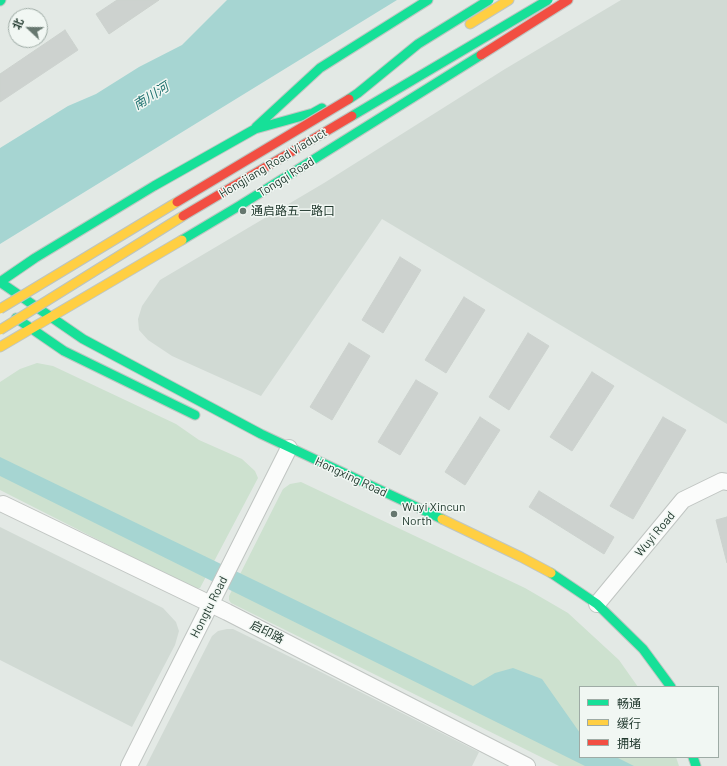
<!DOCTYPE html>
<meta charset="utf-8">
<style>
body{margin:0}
#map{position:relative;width:727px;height:766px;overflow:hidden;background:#e3e9e5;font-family:Barlow,"Noto Sans SC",sans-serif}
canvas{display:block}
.legend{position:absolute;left:579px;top:686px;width:140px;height:72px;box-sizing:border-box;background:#f1f7f3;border:1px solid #9eaba5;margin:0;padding:5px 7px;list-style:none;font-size:12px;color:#223a2f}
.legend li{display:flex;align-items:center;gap:8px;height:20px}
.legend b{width:20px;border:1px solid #9eaba5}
.north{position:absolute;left:8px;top:8px;width:40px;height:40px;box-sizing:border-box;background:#f1f7f3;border:1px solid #9eaba5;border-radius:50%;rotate:292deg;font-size:11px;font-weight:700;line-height:16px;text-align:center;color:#223a2f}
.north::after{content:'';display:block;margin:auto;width:14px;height:18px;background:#66776f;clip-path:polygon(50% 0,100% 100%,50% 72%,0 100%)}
</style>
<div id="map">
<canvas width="727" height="766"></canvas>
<ul class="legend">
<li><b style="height:5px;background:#16e098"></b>畅通</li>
<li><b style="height:5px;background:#ffcf43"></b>缓行</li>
<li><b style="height:5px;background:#f24e42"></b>拥堵</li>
</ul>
<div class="north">北</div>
</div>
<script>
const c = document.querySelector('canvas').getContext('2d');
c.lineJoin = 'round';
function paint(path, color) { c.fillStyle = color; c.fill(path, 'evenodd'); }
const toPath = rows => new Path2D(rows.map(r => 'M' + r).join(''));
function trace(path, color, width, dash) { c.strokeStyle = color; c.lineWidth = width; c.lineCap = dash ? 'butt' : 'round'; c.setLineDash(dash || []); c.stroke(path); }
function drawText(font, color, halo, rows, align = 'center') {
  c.font = font + ' Barlow,"Noto Sans SC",sans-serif'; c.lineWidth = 3; c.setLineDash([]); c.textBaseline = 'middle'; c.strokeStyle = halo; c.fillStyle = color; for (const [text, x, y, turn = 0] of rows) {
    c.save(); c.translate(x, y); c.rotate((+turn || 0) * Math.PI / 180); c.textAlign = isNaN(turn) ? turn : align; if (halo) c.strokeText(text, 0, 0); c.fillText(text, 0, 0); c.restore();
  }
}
const built = toPath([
 [621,0,727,0,727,424,382,219,261,396,172,356,148,340,139,330,138,319,142,306,160,280,324,183,505,69],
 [0,527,163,608,176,622,179,631,175,645,132,727,0,660],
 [227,629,233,629,315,669,479,752,472,766,146,766,212,636,218,631]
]);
const green = toPath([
 [37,363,53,366,176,424,199,440,242,459,255,471,258,478,200,588,195,589,0,490,0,382,20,369],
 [301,482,525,588,568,613,619,660,638,687,580,687,580,757,676,757,679,766,559,766,231,603,229,600,229,596,283,489,290,484]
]);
const water = toPath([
 [227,0,397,0,0,244,0,148,68,106,96,94,139,67,182,45],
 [0,457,473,686,495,673,513,668,542,679,580,733,580,757,616,757,634,766,585,766,0,476]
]);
const building = toPath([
 [117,0,159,0,109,34,96,14,117,0],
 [65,30,78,50,0,102,0,74,65,30],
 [400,257,421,270,383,333,362,320,400,257],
 [464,297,485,310,446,373,425,360,464,297],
 [528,333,549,346,509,410,489,397,528,333],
 [349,343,370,356,332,420,310,407,349,343],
 [592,372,614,386,572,451,550,437,592,372],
 [416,380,438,393,400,455,378,442,416,380],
 [480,417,500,430,465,485,445,472,480,417],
 [663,417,686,430,633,519,610,506,663,417],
 [539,491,614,537,604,554,529,507,539,491],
 [727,517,727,563,716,520,727,517]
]);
const street = toPath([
 [3,504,227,612,527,766],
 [597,604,683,500,722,481,727,482],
 [129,766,289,448]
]);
const fast = toPath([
 [0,1,1,0],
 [256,127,320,68,428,0],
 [182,240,239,206,481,55],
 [0,282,83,339,261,434,442,519],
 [0,282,35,258,154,186,255,129,313,113,322,108],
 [16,318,64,351,195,415],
 [551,573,597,604,643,649,671,687],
 [693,757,696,766]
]);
const slow = toPath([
 [470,24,509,0],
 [0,347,182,240],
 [442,519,521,557,551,573]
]);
const jam = toPath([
 [481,55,568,0]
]);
const fastBridge = toPath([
 [349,99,358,93,418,44,489,0],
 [352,116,548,0]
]);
const slowBridge = toPath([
 [0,309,177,202],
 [0,330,183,216]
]);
const jamBridge = toPath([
 [177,202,349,99],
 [183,216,352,116]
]);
const markers = [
 [243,211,4,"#66776f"],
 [394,514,4,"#66776f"]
];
const streetNames = [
 ["Hongjiang Road Viaduct",273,163,-31],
 ["Tongqi Road",286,177,-32],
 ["Hongxing Road",351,477,25],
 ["Wuyi Road",655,534,-50],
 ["Hongtu Road",209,607,-63],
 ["启印路",267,632,27]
];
const poiNames = [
 ["通启路五一路口",251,211],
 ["Wuyi Xincun",402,507],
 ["North",402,521]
];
const waterNames = [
 ["南川河",151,96,-32]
];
paint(built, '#d1dad4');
paint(green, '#cde1cf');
paint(water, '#a6d5d2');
paint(building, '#cdd2cf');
trace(building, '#ccd2ce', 1);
trace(street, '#c0c5c2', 18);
trace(fast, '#bfc6c2', 11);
trace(slow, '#bfc6c2', 11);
trace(jam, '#bfc6c2', 11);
trace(street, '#fbfcfb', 16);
trace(fast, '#16e098', 9);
trace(slow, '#ffcf43', 9);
trace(jam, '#f24e42', 9);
trace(fastBridge, '#bcc4c0', 11, []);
trace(slowBridge, '#bcc4c0', 11, []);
trace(jamBridge, '#bcc4c0', 11, []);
trace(fastBridge, '#16e098', 9);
trace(slowBridge, '#ffcf43', 9);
trace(jamBridge, '#f24e42', 9);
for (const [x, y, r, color] of markers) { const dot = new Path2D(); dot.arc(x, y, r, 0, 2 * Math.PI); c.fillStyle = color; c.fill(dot); trace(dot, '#f1f7f3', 1.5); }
drawText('12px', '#223a2f', '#f1f7f3', streetNames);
drawText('12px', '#223a2f', '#f1f7f3', poiNames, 'left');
drawText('italic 13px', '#207370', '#f1f7f3', waterNames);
</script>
